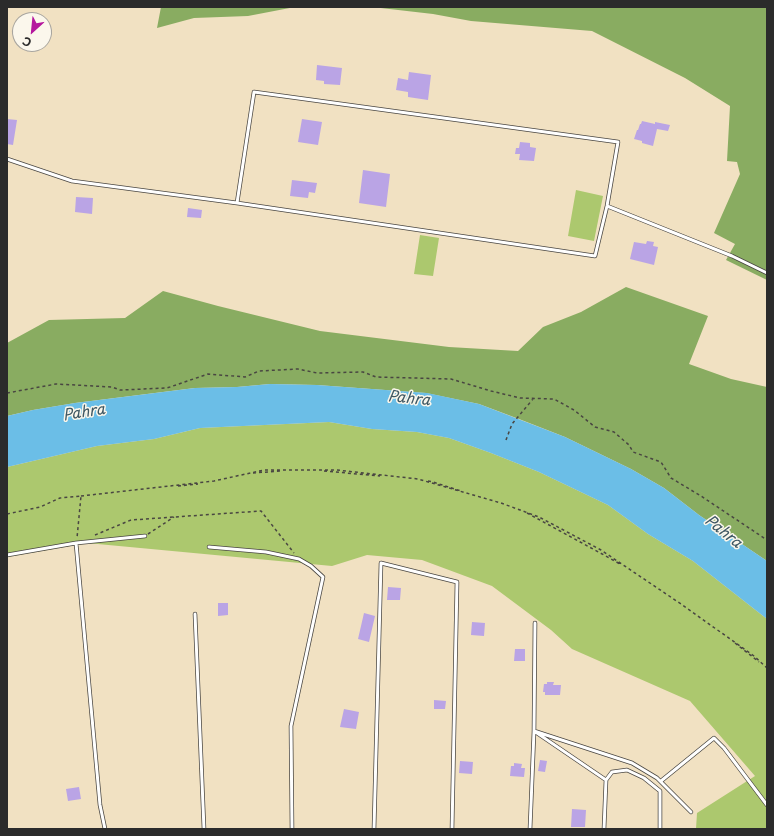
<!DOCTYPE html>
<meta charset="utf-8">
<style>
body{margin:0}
#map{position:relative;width:774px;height:836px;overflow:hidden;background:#f1e1c2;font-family:"Playpen Sans",sans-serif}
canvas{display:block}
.frame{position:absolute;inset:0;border:8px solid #2b2b2b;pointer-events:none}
.north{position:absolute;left:12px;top:12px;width:40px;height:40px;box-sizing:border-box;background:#fbf7ec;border:1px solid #a8a59f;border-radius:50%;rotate:207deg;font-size:11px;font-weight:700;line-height:16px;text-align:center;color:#2b2b2b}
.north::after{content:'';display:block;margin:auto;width:14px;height:18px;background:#b5179e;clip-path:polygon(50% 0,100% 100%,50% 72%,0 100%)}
</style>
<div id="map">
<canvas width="774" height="836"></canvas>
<div class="frame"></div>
<div class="north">С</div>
</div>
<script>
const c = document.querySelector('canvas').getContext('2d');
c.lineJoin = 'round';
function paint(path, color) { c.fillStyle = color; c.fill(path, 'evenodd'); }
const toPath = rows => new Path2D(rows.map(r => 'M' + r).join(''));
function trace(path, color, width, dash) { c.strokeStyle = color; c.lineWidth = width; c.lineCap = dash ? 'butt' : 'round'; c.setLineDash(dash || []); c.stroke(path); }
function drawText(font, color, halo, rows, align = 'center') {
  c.font = font + ' "Playpen Sans",sans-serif'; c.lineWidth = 3; c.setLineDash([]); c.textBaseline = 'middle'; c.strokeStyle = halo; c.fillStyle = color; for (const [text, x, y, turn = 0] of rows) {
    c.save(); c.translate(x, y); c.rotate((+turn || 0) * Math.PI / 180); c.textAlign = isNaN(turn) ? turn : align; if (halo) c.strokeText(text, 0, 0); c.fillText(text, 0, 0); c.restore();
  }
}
const green = toPath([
 [576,190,603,196,594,241,568,236],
 [420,235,439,238,433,276,414,274],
 [329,422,372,429,417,432,449,438,491,453,539,472,608,505,648,534,693,561,767,619,767,829,696,829,697,813,755,776,690,701,572,649,551,630,492,586,422,560,367,555,332,566,87,543,7,557,7,467,97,446,154,439,200,428]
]);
const forest = toPath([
 [161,7,295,7,248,16,194,18,157,28],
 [372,7,767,7,767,280,726,260,735,244,714,233,740,174,737,162,727,161,730,106,685,78,592,31,471,21,433,14],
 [626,287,708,316,689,364,731,379,767,387,767,561,699,515,664,488,631,469,565,437,519,419,479,404,426,393,317,385,270,384,237,387,195,388,75,403,33,410,7,416,7,343,49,320,125,318,163,291,218,306,320,331,449,347,518,351,543,327,581,312]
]);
const water = toPath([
 [270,384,317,385,427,393,479,404,565,437,631,469,664,488,699,515,767,561,767,619,693,561,648,534,608,505,539,472,491,453,449,438,417,432,372,429,329,422,200,428,154,439,97,446,7,467,7,416,33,410,75,403,195,388,237,387]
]);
const building = toPath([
 [317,65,342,68,340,85,324,84,324,81,316,80],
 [409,72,431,75,428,100,408,97,408,92,396,90,398,78,408,80],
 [7,119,17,120,13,145,7,144],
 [302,119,322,122,318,145,298,142],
 [642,121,655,124,655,122,670,125,668,131,657,129,653,146,642,143,642,141,634,139,637,130,638,130,640,124,641,124],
 [520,142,530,143,530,147,536,148,534,161,519,160,520,154,515,154,516,148,519,148],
 [363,170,390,174,386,207,359,203],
 [292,180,317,183,315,193,309,192,308,198,290,196],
 [76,197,93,198,92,214,75,212],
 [188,208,202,210,201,218,187,217],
 [647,241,654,242,653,246,658,247,654,265,630,259,634,242,646,244],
 [388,587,401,588,400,600,387,600],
 [218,603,228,603,228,615,218,616],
 [364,613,375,616,369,642,358,639],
 [472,622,485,623,484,636,471,635],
 [515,649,525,649,525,661,514,661],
 [547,682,554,682,553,685,561,685,560,695,545,695,545,692,543,692,544,684,547,684],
 [434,700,446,701,445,709,434,709],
 [344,709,359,712,356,729,340,727],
 [540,760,547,761,545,772,538,771],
 [460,761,473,762,472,774,459,773],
 [514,763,522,764,521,768,525,768,524,777,510,776,511,766,514,766],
 [79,787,81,799,68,801,66,789],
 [572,809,586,810,585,827,571,827]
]);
const path = toPath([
 [7,393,56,384,112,387,120,390,167,388,208,374,245,377,259,371,298,369,317,373,363,372,376,377,451,379,491,391,520,398,554,399,574,410,595,427,614,432,629,445,633,452,661,462,671,478,701,496,767,540],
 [506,440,512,424,533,399],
 [324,471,380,476],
 [253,473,281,471],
 [428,481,433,482,461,491],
 [178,486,198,484],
 [81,496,214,481,264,470,337,470,418,479,501,503,539,517,601,550,681,604,754,656,767,668],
 [527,513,604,555,620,564],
 [7,514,40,507,60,498,81,496,77,538],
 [148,534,174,517],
 [95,535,131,520,261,511,294,553],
 [735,643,759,662]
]);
const lane = toPath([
 [7,159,72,181,237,203,595,256,607,206,618,142,254,92,237,203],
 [607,206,732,256,767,273],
 [76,543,100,805,105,829],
 [209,547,266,552,299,559,311,566,323,577,291,726,292,829],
 [7,555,76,543,145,536],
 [195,614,204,829],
 [535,623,534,731,632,763,657,778,691,812],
 [661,781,714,738,724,748,767,805],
 [374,829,381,563,457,582,452,829],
 [530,829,534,731,606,780],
 [604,829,606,780,612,772,627,770,644,778,660,791,660,829]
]);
const waterNames = [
 ["Pahra",409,399,6],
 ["Pahra",84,413,-9],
 ["Pahra",723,532,39]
];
paint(green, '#acc86e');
paint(forest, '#89ac61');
paint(water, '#6bbee7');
paint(building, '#baa4e5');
trace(lane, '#494642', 4.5);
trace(path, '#494642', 1.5, [3, 3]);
trace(lane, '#fff', 3);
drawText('italic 15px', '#3e5763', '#fbf7ec', waterNames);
</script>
